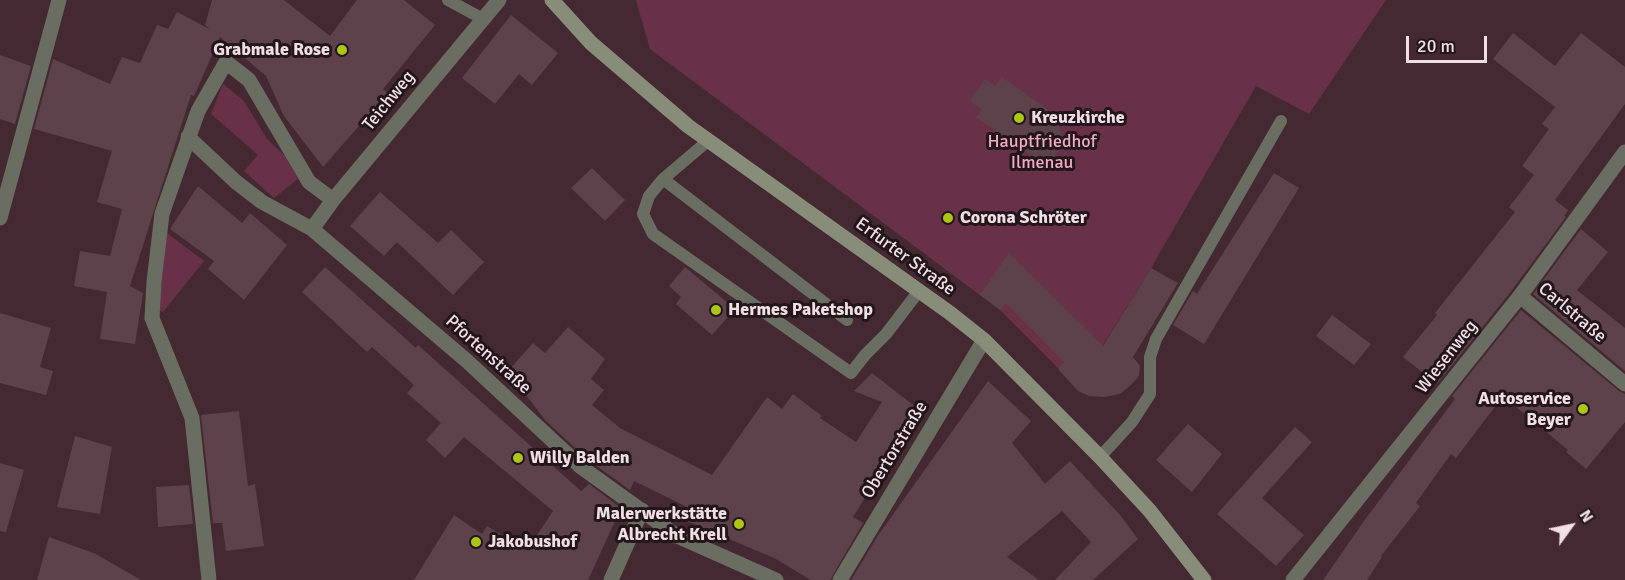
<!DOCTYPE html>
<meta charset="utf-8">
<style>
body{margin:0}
#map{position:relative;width:1625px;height:580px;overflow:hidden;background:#442933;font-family:Signika,sans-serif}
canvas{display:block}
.north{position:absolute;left:1541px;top:496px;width:60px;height:60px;-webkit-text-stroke:4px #22161b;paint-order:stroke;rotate:57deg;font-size:16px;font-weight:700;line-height:24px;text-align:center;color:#f1dfe5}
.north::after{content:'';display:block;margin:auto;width:21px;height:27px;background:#f1dfe5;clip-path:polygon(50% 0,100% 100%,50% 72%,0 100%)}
.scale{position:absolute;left:1406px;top:36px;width:81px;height:27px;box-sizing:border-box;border:3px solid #f1dfe5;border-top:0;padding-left:8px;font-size:18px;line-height:21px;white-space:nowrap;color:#f1dfe5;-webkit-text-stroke:4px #22161b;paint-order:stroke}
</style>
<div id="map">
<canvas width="1625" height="580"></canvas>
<div class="north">N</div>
<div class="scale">20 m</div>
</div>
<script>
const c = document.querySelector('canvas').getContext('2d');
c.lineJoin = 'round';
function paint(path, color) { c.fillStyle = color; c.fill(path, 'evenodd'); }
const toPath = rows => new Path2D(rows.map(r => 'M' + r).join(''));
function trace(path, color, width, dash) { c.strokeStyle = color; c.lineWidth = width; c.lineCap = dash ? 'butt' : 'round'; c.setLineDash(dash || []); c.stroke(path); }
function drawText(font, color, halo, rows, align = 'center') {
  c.font = font + ' Signika,sans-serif'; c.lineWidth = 6; c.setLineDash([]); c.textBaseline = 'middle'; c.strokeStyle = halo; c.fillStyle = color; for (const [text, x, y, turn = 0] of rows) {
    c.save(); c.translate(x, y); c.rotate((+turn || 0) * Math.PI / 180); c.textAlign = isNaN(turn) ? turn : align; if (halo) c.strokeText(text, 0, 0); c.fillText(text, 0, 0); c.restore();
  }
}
const green = toPath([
 [636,0,1386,0,1309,114,1256,86,1151,268,1098,353,1072,382,1000,310,650,49],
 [223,84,244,101,267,139,285,156,298,179,274,198,244,171,258,155,211,114],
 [167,233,204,261,163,312,160,311,160,296]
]);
const building = toPath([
 [212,0,284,0,330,36,357,0,404,0,435,25,383,89,388,93,323,167,284,116,266,76,220,37,194,96,191,95,130,286,143,293,135,344,100,339,107,292,74,286,80,251,110,256,122,209,97,202,112,151,34,129,53,59,110,84,122,57,140,63,157,25,168,29,177,12,211,30,205,25],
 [511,15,558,53,532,85,519,74,495,104,462,78],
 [1513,33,1555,66,1581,33,1625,67,1625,104,1555,200,1568,210,1564,216,1566,217,1512,290,1437,384,1403,357,1437,315,1435,313,1450,294,1515,212,1509,207,1534,175,1522,166,1549,129,1542,124,1555,107,1493,59],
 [0,55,31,66,15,124,0,119],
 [1002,77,1062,119,1058,125,1065,142,1054,157,1035,158,976,117,982,110,970,101,985,79,995,86],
 [592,168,625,200,605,221,571,188],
 [1274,173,1299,188,1204,344,1173,325,1193,291,1197,294],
 [198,186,242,223,250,213,287,245,244,300,208,269,214,261,170,229],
 [380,192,438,243,451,230,484,262,453,295,397,242,384,256,350,226],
 [1581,229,1608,252,1577,290,1625,328,1625,371,1533,294],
 [1009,253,1103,346,1151,268,1178,283,1133,357,1140,366,1139,376,1131,385,1120,394,1104,397,1089,396,1078,391,1058,369,1064,362,1006,303,1000,310,980,295],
 [325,267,416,348,418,345,581,491,589,484,621,508,588,580,414,580,454,515,482,534,487,526,527,550,553,511,464,437,445,458,426,440,441,423,407,393,414,385,372,347,367,352,302,292],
 [685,267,735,309,712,335,676,304,681,297,669,286],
 [1521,310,1619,391,1625,394,1625,422,1586,469,1566,452,1568,450,1503,396,1456,458,1451,454,1416,503,1420,506,1381,556,1382,557,1367,580,1323,580,1364,521,1455,399,1452,396],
 [0,313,51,328,40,367,53,371,46,395,0,383],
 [1332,315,1371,344,1354,365,1316,336],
 [568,327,605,359,591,379,604,390,592,405,620,428,712,475,767,397,782,409,793,394,822,416,820,418,856,442,882,402,854,391,872,373,921,411,917,418,915,417,853,517,863,523,830,580,811,580,774,558,682,519,687,507,634,481,630,490,587,459,545,420,508,371,533,343,545,353],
 [988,381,1031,421,1012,443,1045,484,1070,461,1120,515,1138,539,1093,580,1055,580,1091,542,1062,511,1007,557,1039,580,851,580,879,534],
 [239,411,248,486,255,484,264,546,226,551,222,523,213,523,201,415],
 [1188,424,1222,454,1192,492,1156,460],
 [1295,427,1312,442,1262,498,1304,535,1276,566,1217,514],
 [75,436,112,447,100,514,57,507],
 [0,463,24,470,6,532,0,531],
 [189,485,193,524,158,527,156,487],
 [49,537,96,554,141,580,37,580]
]);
const lane = toPath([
 [448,0,483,19],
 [709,140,663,179,649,196,643,214,653,234,851,373,865,355,886,334,919,291],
 [663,179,847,320],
 [1100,457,1132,422,1150,394,1150,357,1156,339,1281,121]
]);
const street = toPath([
 [188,137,236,182,262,202,312,229,467,361,581,467,677,536,776,580],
 [0,218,59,0],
 [312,229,333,200,499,0],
 [1520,296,1625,384],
 [209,580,192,418,152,318,154,282,162,214,198,111,226,62,249,80,309,182,333,200],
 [611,580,642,510],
 [840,580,984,340],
 [1293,580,1520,296,1625,152]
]);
const secondary = toPath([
 [552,0,591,43,688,126,950,313,984,340,1100,457,1150,511,1204,580]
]);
const markers = [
 [342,50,6,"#acc613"],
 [1019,118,6,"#acc613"],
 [948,218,6,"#acc613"],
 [716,310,6,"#acc613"],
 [1583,409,6,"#acc613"],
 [518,458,6,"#acc613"],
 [739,524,6,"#acc613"],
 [476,542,6,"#acc613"]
];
const poiNames = [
 ["Grabmale Rose",330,50,"right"],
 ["Kreuzkirche",1031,118],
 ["Corona Schröter",960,218],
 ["Hermes Paketshop",728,310],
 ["Autoservice",1571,399,"right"],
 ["Beyer",1571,420,"right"],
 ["Willy Balden",530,458],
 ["Malerwerkstätte",727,514,"right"],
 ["Albrecht Krell",727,535,"right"],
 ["Jakobushof",488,542]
];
const streetNames = [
 ["Teichweg",389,101,-51],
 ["Erfurter Straße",905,257,36],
 ["Carlstraße",1572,313,40],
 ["Pfortenstraße",488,355,42],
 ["Wiesenweg",1447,357,-52],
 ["Obertorstraße",895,450,-59]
];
const parkNames = [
 ["Hauptfriedhof",1042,142],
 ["Ilmenau",1042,163]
];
paint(green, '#693148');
paint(building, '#5d414b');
trace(lane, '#6a6d61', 12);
trace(street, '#6a6d61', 15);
trace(secondary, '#888d7a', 15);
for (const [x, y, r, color] of markers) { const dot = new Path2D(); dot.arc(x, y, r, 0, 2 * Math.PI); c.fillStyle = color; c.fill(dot); trace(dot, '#22161b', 2); }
drawText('bold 18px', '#f1dfe5', '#22161b', poiNames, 'left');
drawText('18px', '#f1dfe5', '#22161b', streetNames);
drawText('18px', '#f2a9c4', '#22161b', parkNames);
</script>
